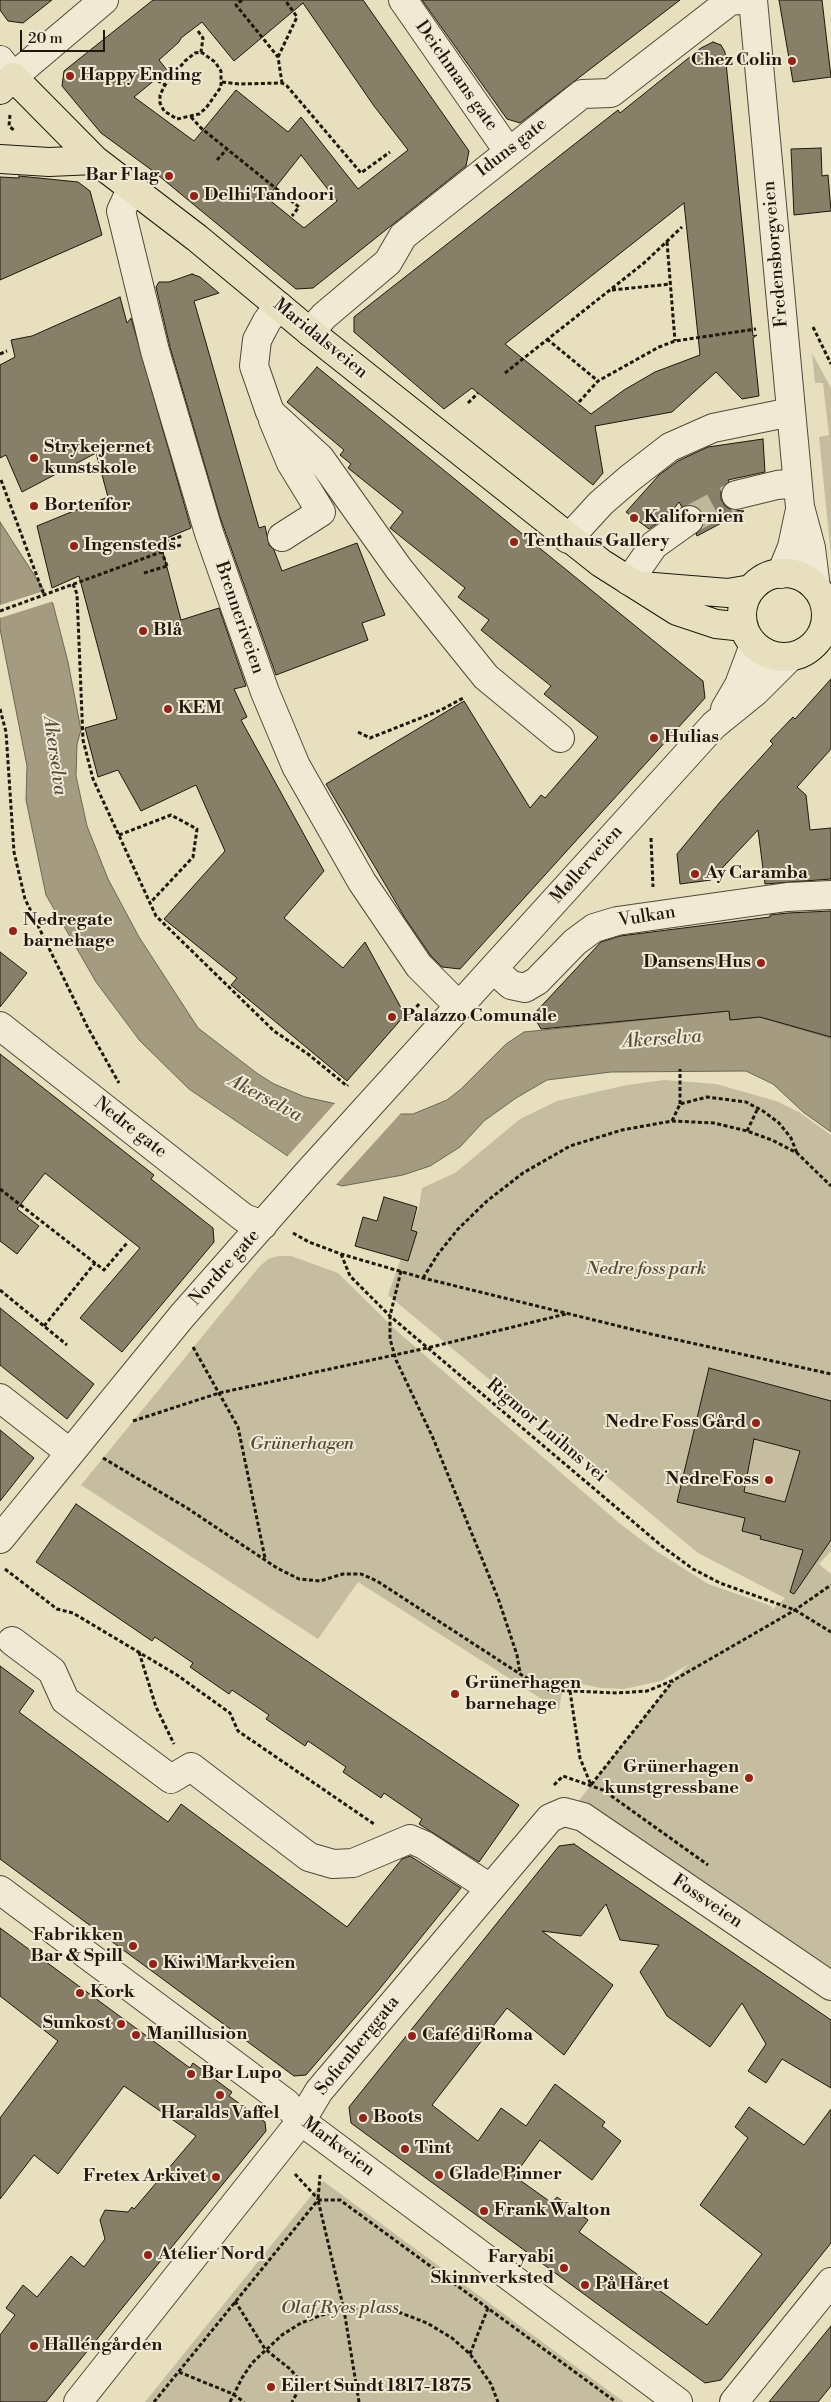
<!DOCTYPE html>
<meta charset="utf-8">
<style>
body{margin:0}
#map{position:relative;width:831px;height:2402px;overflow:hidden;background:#e8dfbe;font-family:"Libre Bodoni",serif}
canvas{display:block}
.scale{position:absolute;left:20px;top:30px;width:85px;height:22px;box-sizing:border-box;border:2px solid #21170c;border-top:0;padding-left:6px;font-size:15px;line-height:18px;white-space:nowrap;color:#21170c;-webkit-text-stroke:4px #f0ead5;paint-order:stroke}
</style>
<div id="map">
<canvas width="831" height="2402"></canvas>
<div class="scale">20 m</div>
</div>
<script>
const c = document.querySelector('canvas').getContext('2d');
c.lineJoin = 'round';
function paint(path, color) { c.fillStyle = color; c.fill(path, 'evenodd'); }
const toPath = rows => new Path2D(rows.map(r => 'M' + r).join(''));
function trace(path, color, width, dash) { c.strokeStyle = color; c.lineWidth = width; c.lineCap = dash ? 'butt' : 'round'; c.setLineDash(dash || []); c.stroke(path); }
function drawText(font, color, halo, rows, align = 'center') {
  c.font = font + ' "Libre Bodoni",serif'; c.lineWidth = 4; c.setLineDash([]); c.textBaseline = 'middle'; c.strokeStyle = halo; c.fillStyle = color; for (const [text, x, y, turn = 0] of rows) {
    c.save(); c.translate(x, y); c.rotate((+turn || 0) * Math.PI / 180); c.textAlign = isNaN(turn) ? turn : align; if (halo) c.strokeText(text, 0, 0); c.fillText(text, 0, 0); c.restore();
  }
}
const green = toPath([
 [812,353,831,388,831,556,819,437,829,435,823,383,815,383],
 [664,1080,716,1084,776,1101,799,1112,831,1135,831,1551,819,1564,831,1574,831,1985,572,1809,674,1680,689,1664,661,1681,624,1689,600,1688,564,1680,559,1710,358,1582,318,1639,81,1485,259,1267,268,1259,279,1256,291,1256,338,1273,398,1332,618,1522,653,1549,708,1584,766,1604,772,1607,772,1610,785,1598,698,1553,388,1295,419,1207,422,1188,455,1173,520,1119,557,1101,627,1085],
 [323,2181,624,2402,145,2402]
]);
const water = toPath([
 [0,522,53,604,68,662,81,730,77,744,76,776,87,826,108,879,139,937,198,1028,258,1074,274,1084,305,1097,382,1114,413,1114,447,1100,461,1089,506,1044,524,1032,729,1011,730,1020,760,1017,831,1038,831,1132,803,1112,773,1084,746,1071,611,1072,547,1080,516,1098,484,1121,460,1147,430,1166,403,1175,342,1186,320,1178,189,1089,140,1041,96,982,46,895,26,800,27,766,0,629,0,522]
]);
const pier = toPath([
 [47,590,54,601,0,618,0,605],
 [337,1101,383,1111,401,1113,334,1187,318,1180,286,1158]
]);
const building = toPath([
 [0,0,52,0,23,23,8,21,0,10,0,0],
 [153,0,363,0,469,151,466,166,313,288,296,289,153,171,101,133,62,86,64,71,153,0],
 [303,3,374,106,408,150,358,189,301,117,288,132,236,90,194,141,134,97,167,70,159,60,179,42,181,38,202,22,234,61,303,3],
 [301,155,337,201,304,228,267,198,301,155],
 [422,0,680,0,520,123,507,119,422,0],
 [779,0,822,0,831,77,793,82,779,0],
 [713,42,721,45,725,52,753,336,757,335,753,338,759,396,742,399,716,372,672,412,595,426,603,473,593,485,472,388,444,409,354,332,354,317,618,110,620,113,701,48,713,42],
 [684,203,700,355,655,372,624,390,591,414,505,344,684,203],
 [821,148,822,176,828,175,831,211,794,215,791,149,821,148],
 [19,176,78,182,90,191,102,235,0,280,0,177,19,178,19,176],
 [192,274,200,277,219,293,194,301,259,528,265,526,269,545,274,550,282,571,357,543,385,615,362,623,368,640,276,675,220,517,170,347,156,287,159,282,169,282,192,274],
 [120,297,127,323,131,318,191,528,160,541,181,620,219,608,246,686,234,689,247,717,241,720,324,871,284,918,343,968,365,942,405,1015,347,1081,231,985,237,978,164,919,225,851,196,785,141,811,118,770,98,777,85,728,117,719,79,576,52,588,37,526,108,497,96,453,22,492,6,455,0,458,0,365,15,357,11,340,32,336,120,297],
 [317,367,703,681,705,698,460,969,442,967,431,956,405,918,326,784,464,701,530,808,541,795,545,798,598,737,544,694,551,686,481,630,489,620,458,597,465,588,390,528,403,512,348,468,351,464,340,455,344,450,287,402,317,367],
 [763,439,765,472,728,480,729,482,721,491,721,499,725,506,732,510,744,511,697,536,696,534,703,527,705,519,702,511,695,506,682,507,679,502,669,515,649,529,626,512,659,475,678,461,708,447,763,439],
 [831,679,831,749,797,787,806,795,810,830,831,828,831,879,765,884,758,830,711,880,680,884,677,854,720,802,773,744,770,741,793,717,795,719,831,679],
 [831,911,831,1037,760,1017,730,1020,729,1011,541,1029,533,1015,601,942,620,936,770,917,770,915,788,913,831,911],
 [0,952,27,973,0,1007,0,952],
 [0,1054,154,1175,151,1179,213,1228,214,1242,122,1352,80,1318,140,1248,45,1173,17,1209,39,1226,17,1254,0,1241,0,1054],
 [384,1197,417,1207,411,1230,417,1232,408,1261,355,1246,363,1217,377,1221,384,1197],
 [0,1308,94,1384,67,1419,0,1365,0,1308],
 [709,1368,831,1401,831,1540,794,1594,790,1592,803,1550,760,1539,761,1536,742,1531,745,1518,677,1502,709,1368],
 [754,1439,800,1451,785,1502,744,1492,754,1439],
 [0,1430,34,1458,0,1501,0,1430],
 [76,1504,519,1805,479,1862,419,1824,422,1819,384,1793,381,1798,343,1772,346,1767,308,1741,305,1746,266,1719,269,1715,232,1690,229,1694,190,1667,193,1663,155,1637,152,1641,36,1562,76,1504],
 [0,1666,34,1691,19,1712,168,1822,181,1804,347,1927,402,1859,410,1856,461,1888,377,1992,306,2075,294,2076,0,1859,0,1666],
 [574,1844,831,2020,831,2088,782,2059,766,2083,748,2071,766,2044,742,2003,710,2047,667,2016,640,1972,659,1945,620,1940,606,1904,581,1936,542,1931,613,1985,564,2055,507,2008,432,2105,478,2141,501,2108,526,2126,555,2084,605,2122,602,2126,621,2141,592,2180,540,2140,514,2176,552,2203,557,2197,588,2220,579,2232,707,2325,762,2254,700,2205,748,2138,735,2127,749,2107,804,2145,831,2109,831,2243,721,2380,705,2383,351,2123,349,2107,559,1846,574,1844],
 [0,1928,190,2068,193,2063,232,2092,229,2096,265,2122,266,2131,46,2402,0,2402,0,2335,15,2315,6,2308,23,2285,37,2297,71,2256,84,2267,105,2239,100,2220,105,2210,128,2212,132,2207,134,2209,196,2136,124,2086,58,2174,34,2155,0,2199,0,2118,58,2041,0,1996,0,1928],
 [831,2326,831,2386,818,2402,769,2402,831,2326]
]);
const minorTunnel = toPath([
 [689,520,736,495]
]);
const path = toPath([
 [242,0,236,5,278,57,282,83],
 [198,31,203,38,201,52],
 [201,52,215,62,221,71,221,87,206,108,199,114,177,119,164,111,160,103,160,95,165,85,185,61,195,53,201,52],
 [278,57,297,17,285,0],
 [152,77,165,85],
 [222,82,239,84,282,83,287,86,361,173,390,152],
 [10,115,9,126,15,131],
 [191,117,201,128,299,207,292,216],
 [217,160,227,149],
 [667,242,675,341],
 [612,290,671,284],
 [813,327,831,364],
 [547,339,598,381],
 [0,354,7,351],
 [505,373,644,263,682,227],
 [579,402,598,381,659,347,675,341,756,329],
 [468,403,478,393],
 [1,480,44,595],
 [159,544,182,536],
 [144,573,167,566],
 [73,584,77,594,83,740,93,779,156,916,274,1031,308,1054,347,1086,348,1085],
 [0,611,183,544],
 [0,709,6,732,14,852,25,899,88,1028,119,1083],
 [358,732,370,738,441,710,465,697],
 [119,835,171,815,197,829,193,857,150,903],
 [651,838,653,887],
 [404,1022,419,1004],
 [680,1104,680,1069],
 [672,1121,680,1104,707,1097,746,1102,763,1111,779,1123,791,1138,797,1153],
 [747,1131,758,1108],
 [0,1189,104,1270,127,1243],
 [293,1233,309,1242,341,1254,423,1278,651,1334,831,1374],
 [341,1254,350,1276,390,1316,663,1547,693,1569,720,1583,795,1610,831,1632],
 [401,1271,390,1316,390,1339,396,1360,433,1438,498,1598,517,1655,520,1673],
 [423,1278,438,1254,458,1229,487,1201,523,1173,570,1146,622,1130,672,1121,714,1123,747,1131,772,1140,797,1153,831,1186],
 [0,1290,67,1345],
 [44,1326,95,1263],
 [193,1347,238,1427,265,1558],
 [133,1421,219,1393,427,1348,566,1314],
 [103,1458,187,1508,277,1568,299,1579,320,1581,343,1574,361,1574,377,1581,520,1674,549,1690,617,1693,647,1691,674,1680,795,1610,831,1585],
 [5,1569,57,1609,73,1613,177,1675,230,1713,238,1731,374,1824],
 [139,1652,156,1707,174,1744],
 [570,1691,580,1758,591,1785,673,1681],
 [554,1785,563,1776,603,1790,708,1865],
 [295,2174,318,2199],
 [320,2175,318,2200,344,2310,359,2402],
 [235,2301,265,2349,290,2369,297,2377,297,2393,292,2402],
 [470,2354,488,2308],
 [179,2372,233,2394,244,2402],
 [154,2402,318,2200,340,2200,616,2402],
 [230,2402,242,2378,252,2363,282,2335,301,2323,322,2315,344,2310,372,2309,401,2313,427,2323,452,2338,470,2354,491,2384,498,2402]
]);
const minor = toPath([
 [403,0,508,151],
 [753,0,800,507,811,548,816,588],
 [0,60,13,77,104,0],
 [132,187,121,211,155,351,209,533,265,692,296,766,362,882,419,966,459,1006],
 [279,306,267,321,257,340,254,366,270,412,320,458,399,569,486,677,560,738],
 [310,332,324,316,388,262,403,236,582,94,611,93,730,1,738,0],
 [273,420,291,463,321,512,282,537],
 [736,495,777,485,797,483],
 [568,539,601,503,630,478,670,447,713,428,791,412],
 [781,574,792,547,799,514],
 [629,581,654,545,689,520],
 [725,709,739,685,754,645],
 [493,969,511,985,525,988,537,981,575,942,594,928,617,921,787,897,831,895],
 [0,1026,244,1218,263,1225],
 [0,1398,69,1452],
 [0,1539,182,1316,306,1175,714,725,756,691,790,657],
 [12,1641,52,1671,65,1700,171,1779,191,1767,309,1857,333,1864,353,1863,410,1839,424,1845,490,1888],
 [0,1890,286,2103,301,2121,678,2402],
 [78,2402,301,2121,319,2091,550,1818,564,1812,583,1817,831,1986],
 [734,2402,831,2282]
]);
const major = toPath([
 [0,90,13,77,95,160,197,238,310,332,601,563,677,611,716,624,744,627],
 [0,159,49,162,95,160],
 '742 615a42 42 0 1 1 84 0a42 42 0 1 1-84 0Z',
 [641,586,728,593,751,589]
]);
const pathBridge = toPath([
 [159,544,167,566]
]);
const markers = [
 [792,61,5,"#8f2418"],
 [70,76,5,"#8f2418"],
 [169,176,5,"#8f2418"],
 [194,196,5,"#8f2418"],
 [34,458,5,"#8f2418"],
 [34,506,5,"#8f2418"],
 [634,518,5,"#8f2418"],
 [514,542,5,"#8f2418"],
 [74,546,5,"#8f2418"],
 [143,631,5,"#8f2418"],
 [168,709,5,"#8f2418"],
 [654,738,5,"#8f2418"],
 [695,874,5,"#8f2418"],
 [13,931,5,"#8f2418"],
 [761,963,5,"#8f2418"],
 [392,1017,5,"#8f2418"],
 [756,1423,5,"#8f2418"],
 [769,1480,5,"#8f2418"],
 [455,1694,5,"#8f2418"],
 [749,1778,5,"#8f2418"],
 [133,1946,5,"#8f2418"],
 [153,1964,5,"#8f2418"],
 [80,1993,5,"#8f2418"],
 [121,2024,5,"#8f2418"],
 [136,2035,5,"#8f2418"],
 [412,2036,5,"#8f2418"],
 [191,2074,5,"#8f2418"],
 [220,2095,5,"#8f2418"],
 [363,2118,5,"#8f2418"],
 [405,2149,5,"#8f2418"],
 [439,2175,5,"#8f2418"],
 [216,2177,5,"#8f2418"],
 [484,2211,5,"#8f2418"],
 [148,2255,5,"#8f2418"],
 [564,2268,5,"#8f2418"],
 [585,2285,5,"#8f2418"],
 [34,2346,5,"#8f2418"],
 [271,2387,5,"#8f2418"]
];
const poiNames = [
 ["Chez Colin",782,61,"right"],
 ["Happy Ending",80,76],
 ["Bar Flag",159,176,"right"],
 ["Delhi Tandoori",204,196],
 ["Strykejernet",44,448],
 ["kunstskole",44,469],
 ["Bortenfor",44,506],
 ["Kalifornien",644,518],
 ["Tenthaus Gallery",524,542],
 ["Ingensteds",84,546],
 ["Blå",153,631],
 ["KEM",178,709],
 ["Hulias",664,738],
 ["Ay Caramba",705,874],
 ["Nedregate",23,921],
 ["barnehage",23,942],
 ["Dansens Hus",751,963,"right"],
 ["Palazzo Comunale",402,1017],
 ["Nedre Foss Gård",746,1423,"right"],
 ["Nedre Foss",759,1480,"right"],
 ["Grünerhagen",465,1684],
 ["barnehage",465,1705],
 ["Grünerhagen",739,1768,"right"],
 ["kunstgressbane",739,1789,"right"],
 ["Fabrikken",123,1936,"right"],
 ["Bar & Spill",123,1957,"right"],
 ["Kiwi Markveien",163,1964],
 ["Kork",90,1993],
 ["Sunkost",111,2024,"right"],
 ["Manillusion",146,2035],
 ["Café di Roma",422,2036],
 ["Bar Lupo",201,2074],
 ["Haralds Vaffel",220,2114,"center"],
 ["Boots",373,2118],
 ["Tint",415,2149],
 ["Glade Pinner",449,2175],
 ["Fretex Arkivet",206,2177,"right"],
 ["Frank Walton",494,2211],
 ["Atelier Nord",158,2255],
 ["Faryabi",554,2258,"right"],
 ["Skinnverksted",554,2279,"right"],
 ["På Håret",595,2285],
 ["Halléngården",44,2346],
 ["Eilert Sundt 1817-1875",281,2387]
];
const streetNames = [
 ["Deichmans gate",456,76,55],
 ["Iduns gate",512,148,-38],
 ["Fredensborgveien",776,254,-95],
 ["Maridalsveien",320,339,39],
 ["Brenneriveien",239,618,71],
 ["Møllerveien",587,865,-48],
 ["Vulkan",647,917,-9],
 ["Nedre gate",130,1128,38],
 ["Nordre gate",225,1268,-48],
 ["Rigmor Luihns vei",546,1431,40],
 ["Fossveien",707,1902,34],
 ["Sofienberggata",358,2046,-51],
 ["Markveien",338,2147,37]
];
const parkNames = [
 ["Nedre foss park",646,1270],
 ["Grünerhagen",302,1445],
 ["Olaf Ryes plass",340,2309]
];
const waterNames = [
 ["Akerselva",54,756,82],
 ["Akerselva",662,1040,-4],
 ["Akerselva",265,1099,28]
];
paint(green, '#c6bda0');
paint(water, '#a49b81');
trace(water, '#706652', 1);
paint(pier, '#e8dfbe');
paint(building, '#887f69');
trace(building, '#21170c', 1);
trace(minorTunnel, '#c0b79a', 28, [28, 14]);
trace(minor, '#534938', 30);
trace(major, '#21170c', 30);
trace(path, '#21170c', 3, [4, 2.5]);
trace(minor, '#f0ead5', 28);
trace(major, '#e8dfbe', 28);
trace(pathBridge, '#21170c', 3, [4, 2.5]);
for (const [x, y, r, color] of markers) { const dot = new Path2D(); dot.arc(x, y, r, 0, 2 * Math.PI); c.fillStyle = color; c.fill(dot); trace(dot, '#f0ead5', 2); }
drawText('bold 18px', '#21170c', '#f0ead5', poiNames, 'left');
drawText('18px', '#21170c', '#f0ead5', streetNames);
drawText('italic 18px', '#534938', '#f0ead5', parkNames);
drawText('italic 19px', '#554c3b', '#f0ead5', waterNames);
</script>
